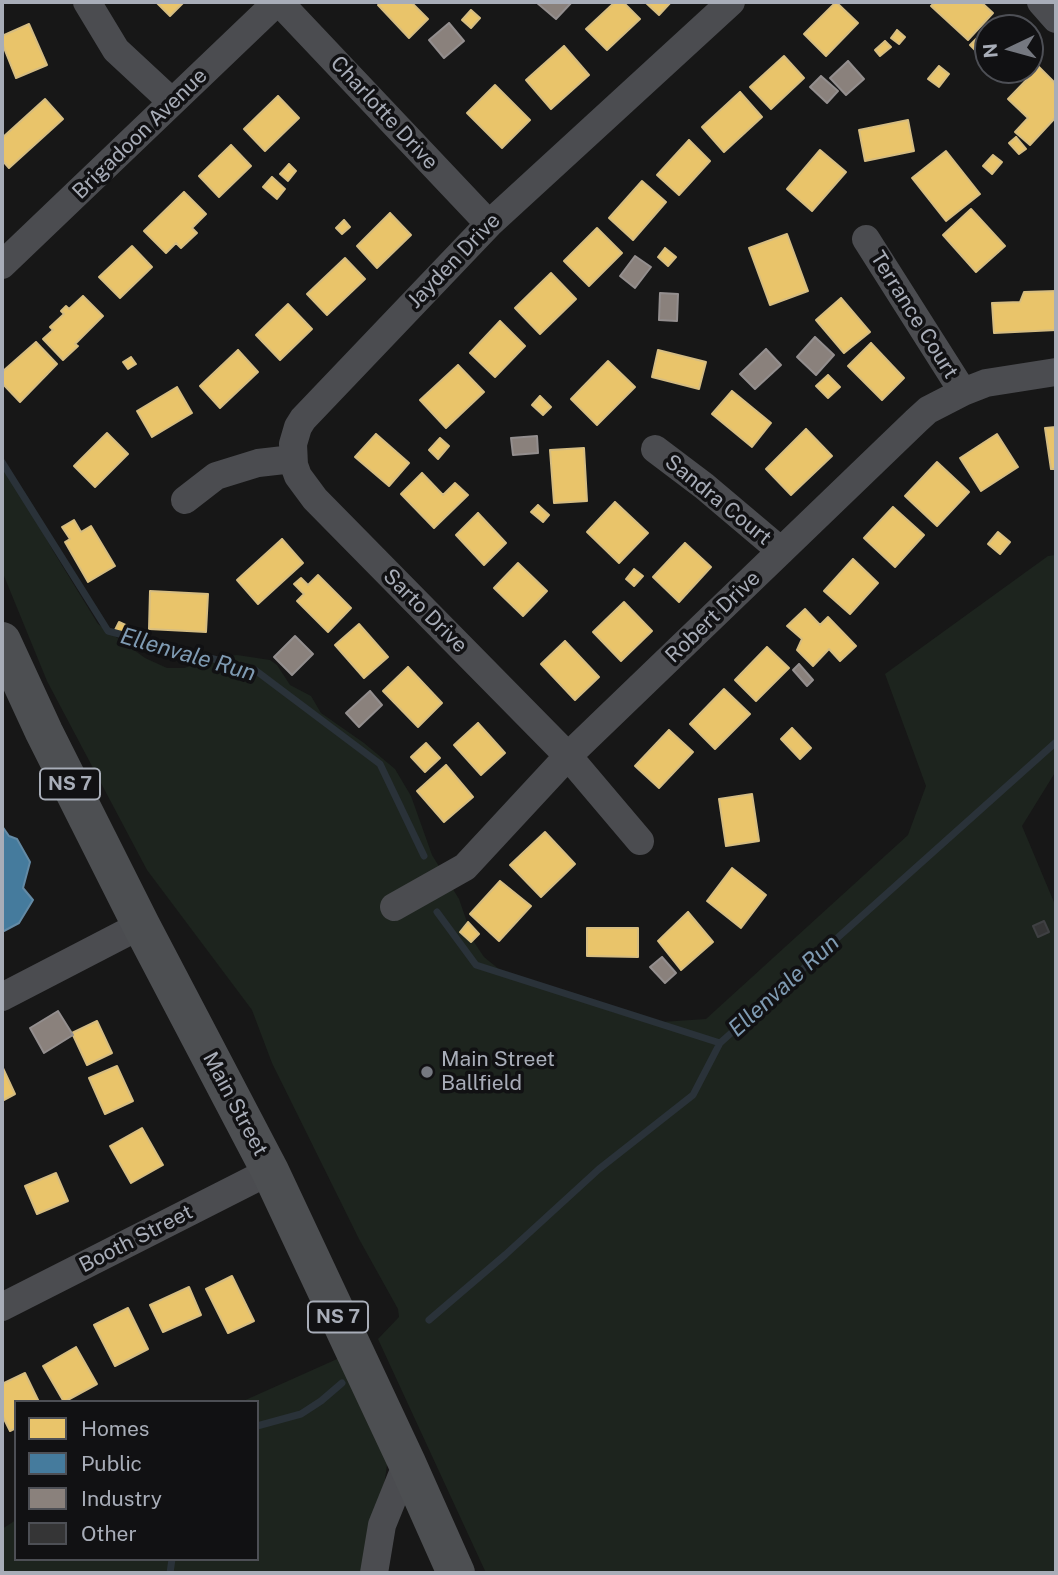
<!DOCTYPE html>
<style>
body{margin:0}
#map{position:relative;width:1058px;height:1575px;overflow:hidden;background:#171717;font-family:"Public Sans",sans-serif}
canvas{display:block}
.frame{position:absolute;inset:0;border:4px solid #a8adb8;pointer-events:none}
.legend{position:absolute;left:14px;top:1400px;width:245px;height:161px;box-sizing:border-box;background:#111113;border:2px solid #4d4f55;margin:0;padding:9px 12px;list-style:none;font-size:21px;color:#a8adb8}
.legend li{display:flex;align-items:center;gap:14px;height:35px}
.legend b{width:35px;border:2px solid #4d4f55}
.north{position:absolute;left:974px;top:14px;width:70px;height:70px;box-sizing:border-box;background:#111113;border:2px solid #4d4f55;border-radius:50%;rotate:265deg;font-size:19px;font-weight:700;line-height:28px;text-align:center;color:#a8adb8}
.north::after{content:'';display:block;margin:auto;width:24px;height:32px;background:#757880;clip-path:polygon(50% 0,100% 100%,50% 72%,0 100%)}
</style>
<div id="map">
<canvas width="1058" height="1575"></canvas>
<div class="frame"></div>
<ul class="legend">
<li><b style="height:19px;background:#e9c46a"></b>Homes</li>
<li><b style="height:19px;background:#457b9d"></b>Public</li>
<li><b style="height:19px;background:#8a817c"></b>Industry</li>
<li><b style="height:19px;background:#353536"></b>Other</li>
</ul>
<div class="north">N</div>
</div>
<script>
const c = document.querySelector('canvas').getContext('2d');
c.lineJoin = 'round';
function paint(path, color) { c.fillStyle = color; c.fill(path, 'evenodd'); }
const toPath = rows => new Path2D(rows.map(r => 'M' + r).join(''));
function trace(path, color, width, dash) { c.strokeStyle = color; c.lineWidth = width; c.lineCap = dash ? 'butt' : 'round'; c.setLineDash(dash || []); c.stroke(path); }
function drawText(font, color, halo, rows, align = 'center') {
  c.font = font + ' "Public Sans",sans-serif'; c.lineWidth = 7; c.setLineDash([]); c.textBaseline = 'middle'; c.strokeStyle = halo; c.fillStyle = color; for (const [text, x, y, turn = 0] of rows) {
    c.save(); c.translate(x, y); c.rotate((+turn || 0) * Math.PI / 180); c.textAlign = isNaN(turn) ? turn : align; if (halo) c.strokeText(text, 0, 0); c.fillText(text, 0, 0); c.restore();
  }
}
const green = toPath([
 [2,456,52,549,98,624,145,658,167,668,184,668,221,657,237,655,270,660,277,665,290,685,311,696,321,713,364,743,395,769,411,796,432,855,459,899,474,942,484,957,500,970,616,1013,661,1022,706,1019,908,835,926,786,885,674,1048,556,1056,555,1056,771,1022,826,1056,907,1056,1573,486,1573,378,1339,399,1317,398,1309,359,1239,272,1063,252,1010,147,870,47,681,2,571],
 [355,1351,391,1436,372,1573,2,1573,2,1529,16,1520,16,1559,257,1559,257,1402,241,1402]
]);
const homes = toPath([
 [156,2,184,2,170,16,156,2],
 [382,2,411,2,428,19,409,38,378,5,382,2],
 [615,2,623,2,640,19,607,50,586,29,615,2],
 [645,2,671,2,659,15,645,2],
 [836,2,858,23,826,56,804,34,836,2],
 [935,2,981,2,993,13,968,40,931,6,935,2],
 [471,10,480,18,471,28,462,20,471,10],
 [993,22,999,28,988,28,988,63,970,45,993,22],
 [29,24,47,65,16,78,2,43,2,36,29,24],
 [897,30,905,37,899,44,891,38,897,30],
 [885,41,891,47,880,56,875,50,885,41],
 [564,46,589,75,551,109,526,80,564,46],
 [784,56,804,78,771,109,750,87,784,56],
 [939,66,949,74,939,87,928,79,939,66],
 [1039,67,1056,84,1056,117,1030,145,1015,132,1028,118,1008,99,1039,67],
 [495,85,530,120,502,148,467,113,495,85],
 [740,92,762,117,724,152,702,127,740,92],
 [278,96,299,118,265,151,244,129,278,96],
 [45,99,63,119,9,168,2,160,2,138,45,99],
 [908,120,914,151,865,161,859,130,908,120],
 [1016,137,1026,149,1019,154,1009,143,1016,137],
 [689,140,710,161,679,195,657,175,689,140],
 [231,145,251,166,219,197,199,176,231,145],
 [820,150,846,172,812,211,787,189,820,150],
 [946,151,980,194,946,221,912,178,946,151],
 [993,155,1002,162,992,174,983,166,993,155],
 [289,164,296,171,288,181,280,174,289,164],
 [272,177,285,189,277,199,263,187,272,177],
 [642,181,666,202,633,240,609,218,642,181],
 [184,192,206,214,192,228,197,233,181,248,176,243,166,253,144,231,184,192],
 [971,209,1005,246,976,272,943,235,971,209],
 [390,213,411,235,377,268,357,246,390,213],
 [344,220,350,227,342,234,336,228,344,220],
 [597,228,622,253,589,286,564,261,597,228],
 [787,234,808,291,770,305,749,248,787,234],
 [132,246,152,267,120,298,99,277,132,246],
 [665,248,676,257,668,266,658,257,665,248],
 [345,258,365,279,327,315,307,294,345,258],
 [551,273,576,299,540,334,515,308,551,273],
 [1056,291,1056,330,994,333,992,303,1020,302,1024,292,1056,291],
 [83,296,103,316,75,344,78,346,63,360,43,339,53,330,50,327,64,314,61,311,66,306,69,309,83,296],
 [841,298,870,332,844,353,816,320,841,298],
 [288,304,312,329,280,360,256,335,288,304],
 [500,321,525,346,495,377,470,353,500,321],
 [36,342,57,364,20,402,2,383,2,372,36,342],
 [871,343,904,378,882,400,848,366,871,343],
 [238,350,258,372,220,408,200,386,238,350],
 [658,350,706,362,699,389,652,377,658,350],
 [131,357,136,364,128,369,123,362,131,357],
 [608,361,635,387,597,425,571,399,608,361],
 [458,365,484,392,446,428,420,400,458,365],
 [828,375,840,387,828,398,816,386,828,375],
 [177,387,192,413,152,437,137,411,177,387],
 [732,391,771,423,752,447,712,414,732,391],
 [540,396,551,407,543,415,532,405,540,396],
 [1056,427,1056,469,1051,469,1045,428,1056,427],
 [806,429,832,456,791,495,766,469,806,429],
 [107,433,128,454,95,487,74,466,107,433],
 [376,434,409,463,389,486,355,457,376,434],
 [997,434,1018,467,981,491,960,458,997,434],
 [440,438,449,446,438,459,429,450,440,438],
 [584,448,587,501,554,503,550,450,584,448],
 [937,462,969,492,937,526,905,496,937,462],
 [422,473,443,495,455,483,468,495,434,528,401,494,422,473],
 [615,502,648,533,619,563,587,532,615,502],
 [538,505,549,515,543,522,531,512,538,505],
 [893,507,924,535,895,567,864,538,893,507],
 [478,513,506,543,484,565,456,535,478,513],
 [74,520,81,532,91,526,115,566,88,582,65,542,70,539,62,527,74,520],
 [998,532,1010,542,1000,554,988,544,998,532],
 [282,539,303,563,258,604,237,580,282,539],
 [685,543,711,567,679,602,653,577,685,543],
 [853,559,878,583,850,614,824,591,853,559],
 [518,563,547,591,523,616,494,588,518,563],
 [634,569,643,576,634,586,626,579,634,569],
 [318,575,351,608,328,632,297,601,304,594,294,584,301,578,308,585,318,575],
 [150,591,208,594,206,632,149,629,150,591],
 [624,602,652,631,621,661,593,632,624,602],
 [805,609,820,625,828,617,856,646,840,661,829,649,813,666,797,650,802,639,787,626,805,609],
 [119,622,130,627,126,637,114,632,119,622],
 [359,624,388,657,364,678,335,645,359,624],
 [565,641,599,677,575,700,541,664,565,641],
 [767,647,789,668,756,701,735,680,767,647],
 [408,667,442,703,418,727,383,691,408,667],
 [724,689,750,714,715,749,690,724,724,689],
 [478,723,505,753,481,775,454,745,478,723],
 [792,728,811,748,800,759,781,739,792,728],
 [669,730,693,752,659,788,635,766,669,730],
 [426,743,440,758,425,772,411,757,426,743],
 [446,765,473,797,444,822,417,791,446,765],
 [752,794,759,841,726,846,719,799,752,794],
 [545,832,575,864,541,897,510,865,545,832],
 [732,868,766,895,741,928,707,901,732,868],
 [500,881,531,906,499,941,470,914,500,881],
 [688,912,713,942,681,970,658,941,688,912],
 [468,922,479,934,471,942,460,932,468,922],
 [587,928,638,928,638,957,587,956,587,928],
 [97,1021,112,1053,87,1065,72,1033,97,1021],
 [2,1066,15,1094,2,1101,2,1066],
 [117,1066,133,1101,105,1114,89,1078,117,1066],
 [142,1128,163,1165,131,1183,110,1146,142,1128],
 [56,1173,68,1201,37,1214,25,1186,56,1173],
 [232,1276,254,1321,228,1333,206,1289,232,1276],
 [189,1287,201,1315,163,1332,150,1305,189,1287],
 [128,1308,148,1349,115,1366,94,1325,128,1308],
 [76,1347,97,1384,64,1402,43,1366,76,1347],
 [25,1373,39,1402,16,1402,16,1428,10,1431,2,1415,2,1384,25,1373]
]);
const public = toPath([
 [2,826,9,836,17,839,30,862,23,888,33,900,19,923,2,932,2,826]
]);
const industry = toPath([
 [536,2,572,2,556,19,536,2],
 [449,23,464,41,444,58,429,40,449,23],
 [848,61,864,79,846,95,830,78,848,61],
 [821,76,838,91,827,103,810,87,821,76],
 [635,256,651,267,635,288,620,276,635,256],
 [660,293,678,294,677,321,659,320,660,293],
 [815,337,834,355,816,375,797,357,815,337],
 [766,349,781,365,755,389,740,374,766,349],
 [537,436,538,453,513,455,511,438,537,436],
 [295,636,313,654,292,675,274,657,295,636],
 [799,664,813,680,807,686,793,670,799,664],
 [370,691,382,705,359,727,346,713,370,691],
 [662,957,676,973,665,983,650,967,662,957],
 [58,1011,73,1035,44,1053,30,1028,58,1011]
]);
const stream = toPath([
 [2,462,108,631,255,670,380,764,424,856],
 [437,912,476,965,720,1043,1056,742],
 [429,1320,505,1255,599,1169,693,1095,720,1043],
 [257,1426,301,1414,321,1401,342,1383],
 [170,1573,172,1559]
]);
const building = toPath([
 [1044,921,1049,932,1038,937,1033,926,1044,921]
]);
const street = toPath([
 [87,2,116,50,172,102],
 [279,2,489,224],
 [1041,2,1056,19],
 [866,239,963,392],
 [2,265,277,2],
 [655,449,704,486,781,551],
 [185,500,216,476,258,463,293,459],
 [640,841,568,756,315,499,298,476,294,465,293,444,298,427,303,419,489,224,731,2],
 [394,907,465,867,568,756,917,420,928,410,963,392,986,383,1056,372],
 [2,997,141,925],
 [2,1307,270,1171],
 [374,1573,382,1525,407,1463]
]);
const primary = toPath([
 [2,641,44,732,141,925,270,1171,407,1463,456,1573]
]);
const markers = [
 [427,1072,7,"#757880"]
];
const shields = [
 [70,784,60],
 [338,1317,60]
];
const shieldNames = [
 ["NS 7",70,784],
 ["NS 7",338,1317]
];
const streetNames = [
 ["Charlotte Drive",384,113,47],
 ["Brigadoon Avenue",140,134,-44],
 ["Jayden Drive",454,261,-46],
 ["Terrance Court",914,315,58],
 ["Sandra Court",718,500,39],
 ["Sarto Drive",425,611,45],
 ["Robert Drive",713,617,-44],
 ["Main Street",235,1104,62],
 ["Booth Street",136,1239,-27]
];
const poiNames = [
 ["Main Street",441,1060],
 ["Ballfield",441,1084]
];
const waterNames = [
 ["Ellenvale Run",188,655,16],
 ["Ellenvale Run",784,986,-42]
];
paint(green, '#1d241e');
paint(homes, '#e9c46a');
trace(homes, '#d6bd81', 2);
paint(public, '#457b9d');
trace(public, '#638aa5', 2);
paint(industry, '#8a817c');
trace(industry, '#938e8e', 2);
trace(stream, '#2a3239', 7);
paint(building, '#353536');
trace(building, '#3f4043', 2);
trace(street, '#4b4c50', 28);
trace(primary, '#4d4f52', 38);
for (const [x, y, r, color] of markers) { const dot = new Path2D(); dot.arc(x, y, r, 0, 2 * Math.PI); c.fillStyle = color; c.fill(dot); trace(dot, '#111113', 2.5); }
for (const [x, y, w] of shields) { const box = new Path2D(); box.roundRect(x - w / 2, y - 15.5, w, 31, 5); c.fillStyle = '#111113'; c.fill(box); trace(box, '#a8adb8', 2); }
drawText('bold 19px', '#a8adb8', null, shieldNames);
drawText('21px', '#a8adb8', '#111113', streetNames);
drawText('21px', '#a8adb8', '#111113', poiNames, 'left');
drawText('italic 23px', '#7f9bb3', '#111113', waterNames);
</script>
